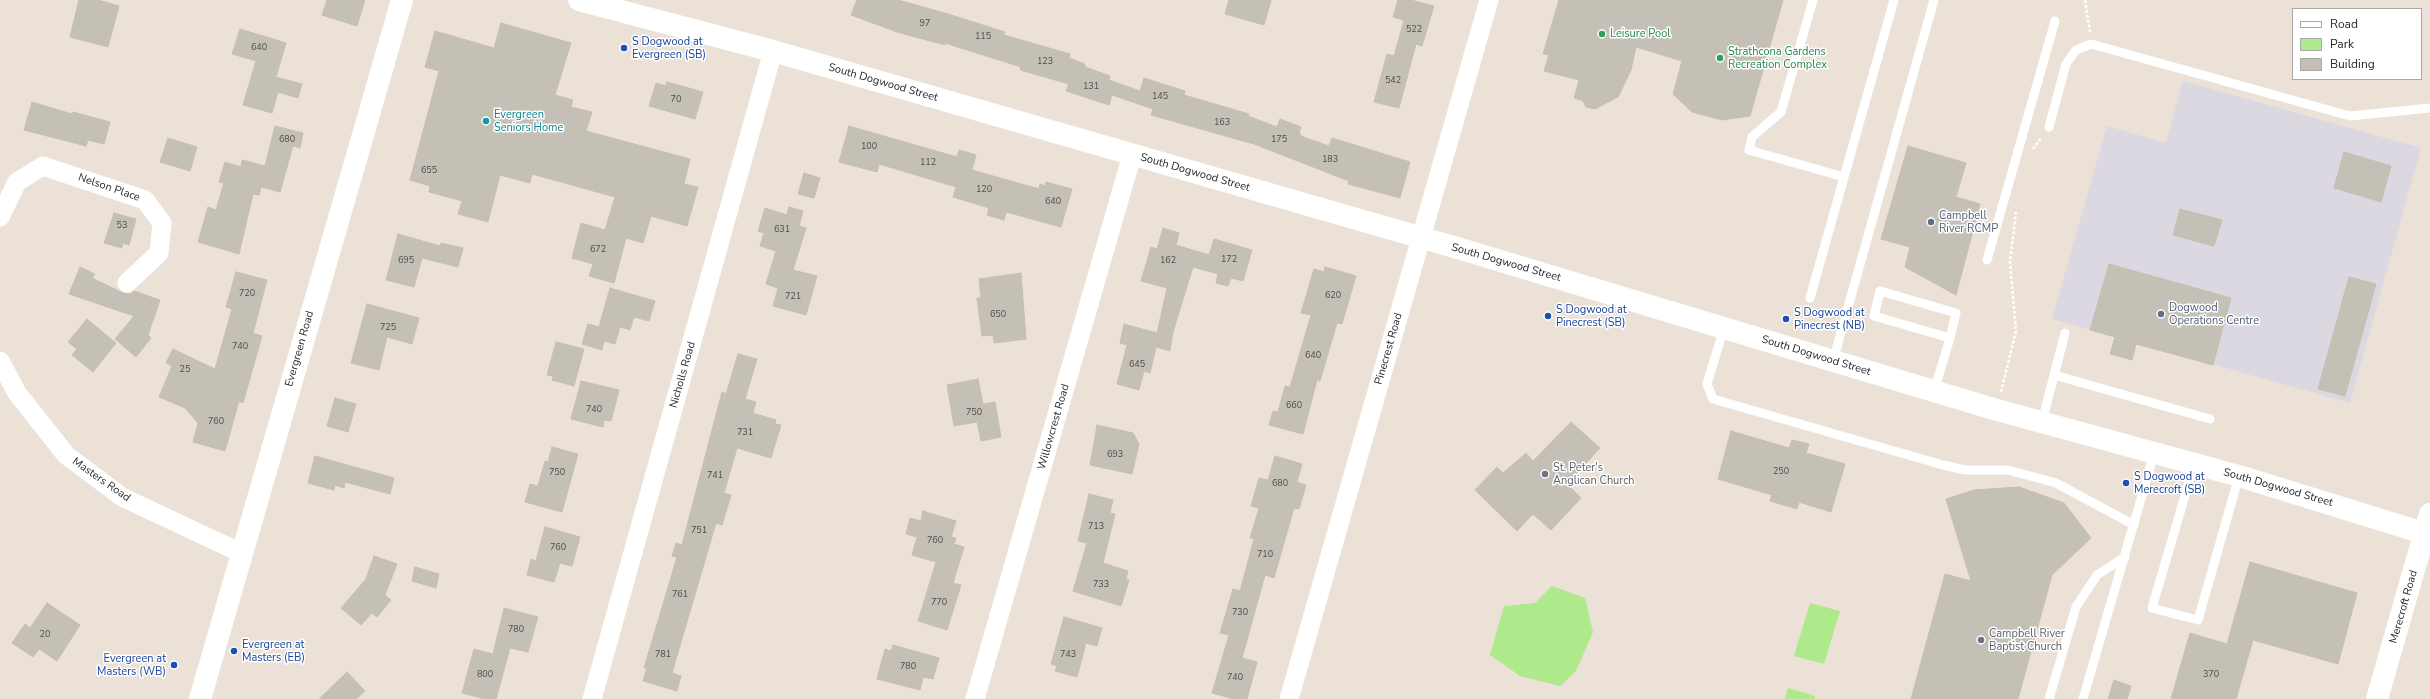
<!DOCTYPE html>
<style>
body{margin:0}
#map{position:relative;width:2430px;height:699px;overflow:hidden;background:#ece1d6;font-family:"Nunito Sans",sans-serif}
canvas{display:block}
.legend{position:absolute;left:2292px;top:8px;width:130px;height:72px;box-sizing:border-box;background:#fff;border:1px solid #a9a9a9;margin:0;padding:5px 7px;list-style:none;font-size:12px;color:#272727}
.legend li{display:flex;align-items:center;gap:8px;height:20px}
.legend b{width:20px;border:1px solid #a9a9a9}
</style>
<div id="map">
<canvas width="2430" height="699"></canvas>
<ul class="legend">
<li><b style="height:5px;background:#fff"></b>Road</li>
<li><b style="height:11px;background:#aee98b"></b>Park</li>
<li><b style="height:11px;background:#c5c0b6"></b>Building</li>
</ul>
</div>
<script>
const c = document.querySelector('canvas').getContext('2d');
c.lineJoin = 'round';
function paint(path, color) { c.fillStyle = color; c.fill(path, 'evenodd'); }
const toPath = rows => new Path2D(rows.map(r => 'M' + r).join(''));
function trace(path, color, width, dash) { c.strokeStyle = color; c.lineWidth = width; c.lineCap = dash ? 'butt' : 'round'; c.setLineDash(dash || []); c.stroke(path); }
function drawText(font, color, halo, rows, align = 'center') {
  c.font = font + ' "Nunito Sans",sans-serif'; c.lineWidth = 3; c.setLineDash([]); c.textBaseline = 'middle'; c.strokeStyle = halo; c.fillStyle = color; for (const [text, x, y, turn = 0] of rows) {
    c.save(); c.translate(x, y); c.rotate((+turn || 0) * Math.PI / 180); c.textAlign = isNaN(turn) ? turn : align; if (halo) c.strokeText(text, 0, 0); c.fillText(text, 0, 0); c.restore();
  }
}
const industrial = toPath([
 [2183,81,2421,148,2350,403,2052,319,2107,126,2166,143]
]);
const green = toPath([
 [1552,586,1585,598,1593,632,1576,671,1560,686,1520,676,1490,655,1504,606,1535,603],
 [1810,603,1840,611,1824,664,1794,656],
 [1788,688,1815,696,1815,699,1785,699]
]);
const building = toPath([
 [79,0,98,0,119,6,108,47,70,37,79,0],
 [327,0,365,0,357,26,322,15,327,0],
 [857,0,898,0,948,14,1005,32,1004,35,1070,54,1069,58,1085,64,1085,67,1110,76,1109,80,1140,91,1144,78,1185,91,1184,95,1249,114,1248,116,1277,127,1280,119,1301,127,1299,133,1303,137,1329,146,1332,138,1410,162,1400,198,1348,184,1349,181,1254,144,1151,115,1153,109,1112,95,1109,105,1066,91,1069,84,1020,70,1021,67,945,43,945,45,897,32,851,15,857,0],
 [1229,0,1271,0,1264,25,1225,14,1229,0],
 [1398,0,1411,0,1434,6,1422,46,1416,44,1399,108,1374,102,1387,54,1394,56,1404,20,1393,17,1398,0],
 [1559,0,1783,0,1750,116,1722,120,1692,112,1673,94,1682,61,1636,47,1631,70,1618,97,1595,109,1586,107,1583,101,1574,98,1579,80,1544,71,1549,55,1543,54,1559,0],
 [501,23,571,43,555,95,573,100,571,107,592,112,586,131,690,159,684,184,698,187,687,226,651,216,643,243,626,238,614,283,589,276,593,264,572,258,581,223,605,230,615,197,532,174,530,183,500,175,488,222,458,214,462,201,429,192,430,186,410,180,439,71,425,67,435,31,494,48,501,23],
 [240,29,286,43,276,77,302,84,298,98,278,92,272,113,243,105,256,61,232,54,240,29],
 [667,82,703,92,695,119,649,106,656,83,666,86,667,82],
 [32,102,72,114,73,112,110,122,104,144,88,140,86,146,24,130,32,102],
 [275,126,303,133,300,148,293,146,280,192,261,187,259,195,253,194,239,254,198,242,208,207,216,210,224,183,219,182,225,162,241,167,242,160,265,166,275,126],
 [849,126,957,157,959,150,976,155,972,170,1039,189,1040,184,1045,186,1046,182,1072,189,1061,227,1006,212,1004,220,987,215,989,208,953,197,956,187,879,164,877,172,839,162,849,126],
 [168,138,197,147,190,171,160,162,168,138],
 [1908,146,1966,163,1956,197,1980,204,1956,295,1905,267,1910,247,1881,239,1908,146],
 [2344,152,2391,166,2381,202,2334,188,2344,152],
 [804,173,820,178,814,198,798,194,804,173],
 [789,207,803,211,799,226,806,228,793,270,817,276,806,315,773,306,778,288,766,284,776,251,760,246,764,233,758,231,765,208,787,215,789,207],
 [2180,209,2222,220,2214,246,2173,235,2180,209],
 [114,213,136,219,129,245,123,243,122,248,104,243,114,213],
 [1163,228,1179,233,1176,245,1209,255,1214,239,1252,250,1243,281,1231,278,1228,286,1216,283,1218,274,1193,267,1173,332,1170,351,1156,347,1150,373,1144,371,1139,390,1117,384,1127,345,1120,343,1124,324,1157,333,1167,288,1141,281,1151,247,1157,249,1163,228],
 [398,234,440,246,441,243,463,248,458,267,422,258,414,287,386,280,398,234],
 [2109,264,2231,298,2213,365,2136,344,2132,360,2110,354,2115,337,2090,330,2109,264],
 [80,267,95,274,92,278,123,293,130,294,134,291,160,300,148,335,151,338,136,357,115,339,134,316,69,294,80,267],
 [1325,267,1356,276,1342,324,1337,323,1320,381,1317,380,1303,434,1269,425,1273,411,1278,412,1285,386,1290,387,1311,315,1301,313,1314,269,1324,272,1325,267],
 [236,272,267,280,253,333,262,336,243,403,239,401,225,451,193,442,198,423,185,408,159,397,172,366,166,363,173,349,215,369,232,309,226,307,236,272],
 [1021,273,1026,339,994,343,993,335,982,336,977,298,981,298,979,279,1021,273],
 [2349,277,2376,284,2345,396,2318,389,2349,277],
 [610,288,655,301,649,321,634,317,630,330,620,327,615,344,604,341,602,350,582,344,588,324,599,327,610,288],
 [367,304,419,318,412,344,387,337,379,370,351,363,367,304],
 [87,319,116,343,93,372,72,355,77,349,68,342,87,319],
 [556,342,584,349,574,386,552,380,553,376,547,375,556,342],
 [738,354,757,359,745,399,756,402,753,413,776,420,775,424,781,425,771,458,737,448,724,493,731,495,722,525,716,523,672,673,681,676,677,691,643,681,647,668,644,668,677,557,672,556,676,543,682,545,722,392,726,394,738,354],
 [978,379,983,404,995,402,1001,437,981,441,977,422,954,426,947,385,978,379],
 [581,381,619,390,611,421,604,420,603,427,571,419,581,381],
 [335,398,356,404,348,432,327,426,335,398],
 [1571,422,1600,448,1567,484,1581,498,1551,530,1533,514,1517,531,1475,490,1497,467,1503,473,1526,453,1533,461,1571,422],
 [1097,425,1133,433,1139,444,1132,474,1090,465,1097,425],
 [1731,431,1789,448,1792,440,1809,444,1806,453,1845,464,1831,512,1799,502,1797,509,1770,501,1772,495,1718,479,1731,431],
 [552,447,578,454,562,512,525,502,530,484,538,486,545,461,548,462,552,447],
 [315,456,394,478,390,494,345,482,344,488,335,485,334,490,308,483,315,456],
 [1275,456,1302,464,1297,482,1306,485,1299,509,1294,508,1274,578,1265,575,1242,658,1257,662,1247,699,1234,699,1212,693,1229,635,1220,633,1233,589,1240,591,1254,539,1250,538,1259,508,1251,506,1259,478,1268,480,1275,456],
 [2019,487,2064,503,2091,538,2052,575,2018,699,1911,699,1945,574,1971,581,1946,499,1974,490,2019,487],
 [1089,494,1113,500,1110,513,1115,514,1103,563,1128,571,1126,579,1129,580,1121,606,1073,591,1087,543,1078,541,1089,494],
 [923,511,956,521,951,537,956,538,954,544,964,547,953,583,961,585,947,630,918,621,936,562,912,555,917,537,906,534,910,518,921,521,923,511],
 [545,527,580,537,572,566,560,563,554,582,527,575,531,559,536,561,545,527],
 [374,556,397,564,385,595,391,600,377,617,372,613,361,625,341,608,366,579,374,556],
 [2250,562,2357,593,2338,664,2253,640,2236,699,2171,699,2190,633,2227,644,2250,562],
 [415,567,439,574,436,588,412,581,415,567],
 [47,603,80,625,57,661,39,649,33,657,12,643,25,624,30,628,47,603],
 [504,608,538,617,528,652,510,648,496,699,485,699,462,693,474,649,493,654,504,608],
 [1064,617,1102,628,1097,646,1086,643,1077,677,1055,671,1057,666,1051,664,1064,617],
 [893,645,939,658,933,679,923,677,920,690,877,679,885,649,891,651,893,645],
 [347,672,365,691,356,699,319,699,347,672],
 [2114,680,2131,686,2127,699,2108,699,2114,680]
]);
const path = toPath([
 [2085,0,2090,32],
 [2033,149,2042,137],
 [2001,392,2016,331,2010,262,2016,212]
]);
const service = toPath([
 [1813,0,1781,112,1752,137,1749,150,1844,177],
 [2049,127,2066,64,2076,50,2091,44,2350,116,2430,108],
 [1987,260,2055,21],
 [1810,298,1894,0],
 [1724,328,1707,384,1713,399,1943,465,1965,470,2008,470,2056,483,2134,525],
 [1833,361,1934,0],
 [2054,375,2210,419],
 [1934,391,1950,338,1956,313,1880,291,1874,316,1950,338],
 [2042,422,2065,333],
 [2194,465,2152,608,2198,620,2239,476],
 [2049,699,2076,607,2097,575,2125,557],
 [2083,699,2154,454]
]);
const minor = toPath([
 [0,217,17,182,43,166,145,200,162,223,159,253,127,283],
 [0,361,17,393,66,455,122,497,241,553],
 [592,699,773,51],
 [975,699,1132,155],
 [1289,699,1489,0]
]);
const tertiary = toPath([
 [200,699,402,0],
 [2377,699,2430,514]
]);
const secondary = toPath([
 [579,0,773,51,1454,247,1997,410,2239,476,2430,535]
]);
const markers = [
 [1602,34,4,"#2e9e5b"],
 [624,48,4,"#1a4fb4"],
 [1720,58,4,"#2e9e5b"],
 [486,121,4,"#0f9aa8"],
 [1931,222,4,"#5c6f8a"],
 [2161,314,4,"#5c6f8a"],
 [1548,316,4,"#1a4fb4"],
 [1786,319,4,"#1a4fb4"],
 [1545,474,4,"#6b7280"],
 [2126,483,4,"#1a4fb4"],
 [1981,640,4,"#6b7280"],
 [234,651,4,"#1a4fb4"],
 [174,665,4,"#1a4fb4"]
];
const numberNames = [
 ["97",925,24],
 ["522",1414,30],
 ["115",983,37],
 ["640",259,48],
 ["123",1045,62],
 ["542",1393,81],
 ["131",1091,87],
 ["145",1160,97],
 ["70",676,100],
 ["163",1222,123],
 ["680",287,140],
 ["175",1279,140],
 ["100",869,147],
 ["183",1330,160],
 ["112",928,163],
 ["655",429,171],
 ["120",984,190],
 ["640",1053,202],
 ["53",122,226],
 ["631",782,230],
 ["672",598,250],
 ["172",1229,260],
 ["695",406,261],
 ["162",1168,261],
 ["720",247,294],
 ["620",1333,296],
 ["721",793,297],
 ["650",998,315],
 ["725",388,328],
 ["740",240,347],
 ["640",1313,356],
 ["645",1137,365],
 ["25",185,370],
 ["660",1294,406],
 ["740",594,410],
 ["750",974,413],
 ["760",216,422],
 ["731",745,433],
 ["693",1115,455],
 ["250",1781,472],
 ["750",557,473],
 ["741",715,476],
 ["680",1280,484],
 ["713",1096,527],
 ["751",699,531],
 ["760",935,541],
 ["760",558,548],
 ["710",1265,555],
 ["733",1101,585],
 ["761",680,595],
 ["770",939,603],
 ["730",1240,613],
 ["780",516,630],
 ["20",45,635],
 ["781",663,655],
 ["743",1068,655],
 ["780",908,667],
 ["800",485,675],
 ["370",2211,675],
 ["740",1235,678]
];
const leisureNames = [
 ["Leisure Pool",1610,34],
 ["Strathcona Gardens",1728,52],
 ["Recreation Complex",1728,65]
];
const transitNames = [
 ["S Dogwood at",632,42],
 ["Evergreen (SB)",632,55],
 ["S Dogwood at",1556,310],
 ["Pinecrest (SB)",1556,323],
 ["S Dogwood at",1794,313],
 ["Pinecrest (NB)",1794,326],
 ["S Dogwood at",2134,477],
 ["Merecroft (SB)",2134,490],
 ["Evergreen at",242,645],
 ["Masters (EB)",242,658],
 ["Evergreen at",166,659,"right"],
 ["Masters (WB)",166,672,"right"]
];
const streetNames = [
 ["South Dogwood Street",883,83,16],
 ["South Dogwood Street",1195,173,16],
 ["Nelson Place",109,188,19],
 ["South Dogwood Street",1506,263,16],
 ["Evergreen Road",300,349,-74],
 ["Pinecrest Road",1389,349,-74],
 ["South Dogwood Street",1816,356,17],
 ["Nicholls Road",683,375,-74],
 ["Willowcrest Road",1054,427,-74],
 ["Masters Road",101,480,35],
 ["South Dogwood Street",2278,488,16],
 ["Merecroft Road",2404,607,-74]
];
const cultureNames = [
 ["Evergreen",494,115],
 ["Seniors Home",494,128]
];
const serviceNames = [
 ["Campbell",1939,216],
 ["River RCMP",1939,229],
 ["Dogwood",2169,308],
 ["Operations Centre",2169,321]
];
const worshipNames = [
 ["St. Peter's",1553,468],
 ["Anglican Church",1553,481],
 ["Campbell River",1989,634],
 ["Baptist Church",1989,647]
];
paint(industrial, '#dbd8e2');
paint(green, '#aee98b');
paint(building, '#c5c0b6');
trace(building, '#c6beb0', 1);
trace(path, '#fff', 2.5, [3, 2]);
trace(service, '#fff', 9);
trace(minor, '#fff', 19);
trace(tertiary, '#fff', 22);
trace(secondary, '#fff', 22);
for (const [x, y, r, color] of markers) { const dot = new Path2D(); dot.arc(x, y, r, 0, 2 * Math.PI); c.fillStyle = color; c.fill(dot); trace(dot, '#fff', 1.5); }
drawText('9px', '#4e4d4b', null, numberNames);
drawText('11px', '#27864d', '#fff', leisureNames, 'left');
drawText('11px', '#164399', '#fff', transitNames, 'left');
drawText('11px', '#272727', '#fff', streetNames);
drawText('11px', '#0d838f', '#fff', cultureNames, 'left');
drawText('11px', '#4e5e75', '#fff', serviceNames, 'left');
drawText('11px', '#5b616d', '#fff', worshipNames, 'left');
</script>
